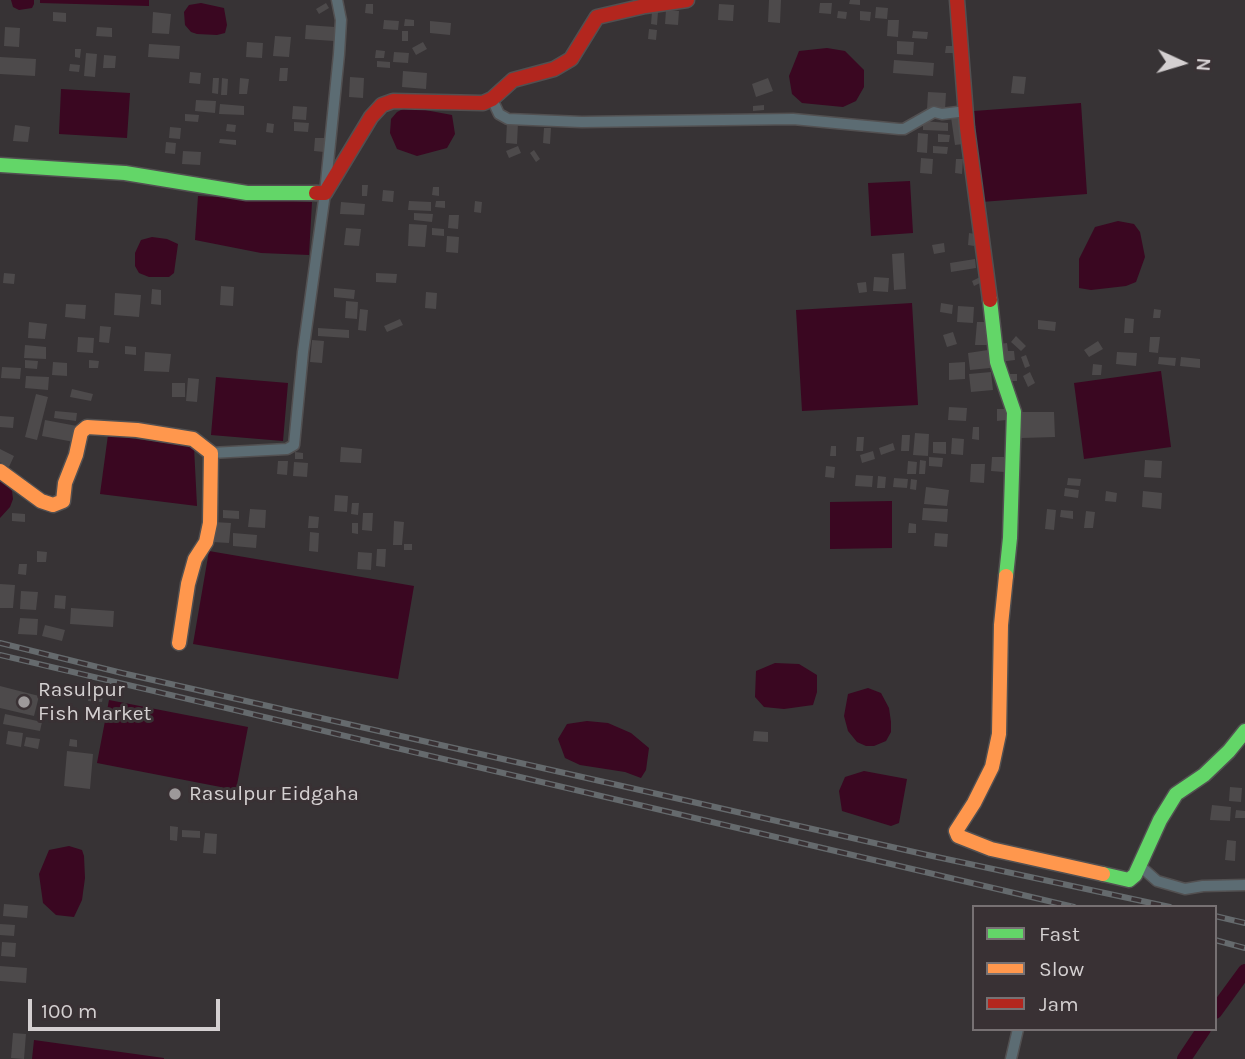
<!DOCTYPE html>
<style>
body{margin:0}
#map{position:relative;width:1245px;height:1059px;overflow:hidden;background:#373335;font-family:Karla,sans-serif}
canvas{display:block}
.legend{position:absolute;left:972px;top:905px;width:245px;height:126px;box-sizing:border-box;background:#393134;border:2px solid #777173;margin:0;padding:9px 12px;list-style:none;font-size:21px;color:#d4d0d1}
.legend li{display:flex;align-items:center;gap:14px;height:35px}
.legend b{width:35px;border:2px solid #777173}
.north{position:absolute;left:1147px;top:28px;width:70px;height:70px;-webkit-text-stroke:5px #393134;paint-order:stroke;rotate:94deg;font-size:19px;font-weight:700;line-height:28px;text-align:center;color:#d4d0d1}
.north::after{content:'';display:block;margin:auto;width:24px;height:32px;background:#d4d0d1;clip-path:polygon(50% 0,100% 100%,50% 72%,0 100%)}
.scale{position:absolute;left:28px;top:999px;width:192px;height:32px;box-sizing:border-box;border:4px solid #d4d0d1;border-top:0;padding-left:9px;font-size:21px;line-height:24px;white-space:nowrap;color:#d4d0d1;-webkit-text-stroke:5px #393134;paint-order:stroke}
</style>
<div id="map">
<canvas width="1245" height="1059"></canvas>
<ul class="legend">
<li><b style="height:9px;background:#63d668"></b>Fast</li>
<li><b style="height:9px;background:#ff974d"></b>Slow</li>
<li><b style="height:9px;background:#b3261e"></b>Jam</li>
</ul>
<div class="north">N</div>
<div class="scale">100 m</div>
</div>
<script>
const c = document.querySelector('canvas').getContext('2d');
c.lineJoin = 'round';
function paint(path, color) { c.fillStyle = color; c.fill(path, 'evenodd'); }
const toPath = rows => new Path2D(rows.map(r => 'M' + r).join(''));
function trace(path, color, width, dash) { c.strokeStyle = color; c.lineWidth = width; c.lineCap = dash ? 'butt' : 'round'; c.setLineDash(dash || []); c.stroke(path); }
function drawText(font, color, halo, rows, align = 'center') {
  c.font = font + ' Karla,sans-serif'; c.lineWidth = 6; c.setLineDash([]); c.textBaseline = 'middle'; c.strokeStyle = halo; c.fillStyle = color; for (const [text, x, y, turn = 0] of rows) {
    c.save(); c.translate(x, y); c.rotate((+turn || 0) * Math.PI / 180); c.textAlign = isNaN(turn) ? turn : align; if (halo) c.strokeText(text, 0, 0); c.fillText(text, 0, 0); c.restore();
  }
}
const water = toPath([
 [11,0,34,0,34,4,32,8,19,10,13,7],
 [40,0,149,0,149,6,40,3],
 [201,3,224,8,227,25,225,33,217,35,197,34,191,32,185,25,184,12,189,5],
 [827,48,845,51,864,70,864,87,856,101,843,107,802,103,792,94,789,76,799,51],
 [61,89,130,93,127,138,59,134],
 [1081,103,1087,194,981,202,974,111],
 [403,109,425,110,452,115,455,134,447,148,417,156,397,149,390,133,391,119,397,112],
 [910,181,913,233,871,236,868,183],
 [198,196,312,202,309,255,261,253,195,240],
 [1118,221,1134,224,1140,232,1145,257,1136,282,1126,286,1091,290,1079,288,1079,259,1095,227],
 [152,237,167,239,178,244,174,273,169,277,149,277,139,273,135,266,135,253,141,240],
 [912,303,918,405,802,411,796,310],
 [1161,371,1171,447,1084,459,1074,383],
 [216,377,288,383,283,441,211,435],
 [108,435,194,447,197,506,100,494],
 [0,477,12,491,13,499,10,507,0,518],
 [892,501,892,548,830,549,830,502],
 [209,551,414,586,398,679,193,644],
 [775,663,799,664,817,675,817,692,813,705,784,709,764,707,755,697,756,671],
 [868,688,881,693,889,708,891,722,891,732,886,741,874,746,866,746,857,742,848,731,844,716,848,694],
 [109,700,248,727,236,790,97,763],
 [587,721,608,723,631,733,649,748,646,770,641,778,625,772,580,765,565,758,558,739,567,724],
 [864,771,907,779,899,823,891,826,842,811,839,791,845,777],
 [69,846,82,850,84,856,85,878,82,900,74,917,56,915,43,903,39,874,49,850],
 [34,1040,164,1058,164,1059,32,1059]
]);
const canal = toPath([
 [1215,1012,1245,971],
 [1184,1059,1204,1029]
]);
const building = toPath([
 [769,0,781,0,780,23,768,22],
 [850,0,860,0,860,5,849,4],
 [326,3,329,8,319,14,316,9],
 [820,3,832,3,831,14,819,13],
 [366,4,373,4,373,14,365,13],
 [719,4,734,5,733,21,718,20],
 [876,7,888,8,887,19,875,18],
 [666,10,679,11,678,25,665,24],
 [838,11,847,12,846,19,837,18],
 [860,11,871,12,870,21,860,20],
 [53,12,66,13,66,22,53,21],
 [153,12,171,14,169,34,152,33],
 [652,12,658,12,657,25,651,24],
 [405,19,414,20,414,26,404,26],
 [384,20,399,21,398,30,383,29],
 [888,20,899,20,898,37,887,36],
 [430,21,451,23,450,35,430,33],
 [306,25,335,27,334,41,305,39],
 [5,27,20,28,19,47,4,46],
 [97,27,112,28,112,37,96,36],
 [649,29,657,30,656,40,648,39],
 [402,31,408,31,408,41,402,41],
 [913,31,928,32,927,39,912,38],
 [275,36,291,37,289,57,273,56],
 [897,41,914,42,913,55,897,54],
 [247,42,263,43,262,58,246,57],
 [423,42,427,49,416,55,412,48],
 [149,44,180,46,179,59,148,57],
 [946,46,955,46,955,53,945,53],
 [75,49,81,49,80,58,75,57],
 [376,50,385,51,384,58,375,58],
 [394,52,409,53,408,63,393,62],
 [86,53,97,54,95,77,84,76],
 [104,55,116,56,115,68,103,68],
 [0,57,36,59,35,76,0,74],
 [894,60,934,63,933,76,893,73],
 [377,61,390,62,390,68,377,67],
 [70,64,80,65,79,72,69,71],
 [280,68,288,68,287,81,279,81],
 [403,71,427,73,426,89,402,87],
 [190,72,201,73,200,84,189,83],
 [1013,76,1026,77,1024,94,1011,93],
 [350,77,364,78,363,98,349,97],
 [213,78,219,78,218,94,212,93],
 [222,78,228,79,227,95,221,95],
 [240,78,249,79,247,94,239,94],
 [768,78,773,91,756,97,752,84],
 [928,92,946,93,945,110,927,109],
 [196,100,216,101,215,113,195,111],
 [220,104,244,106,244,115,219,114],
 [764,105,764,110,753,111,753,106],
 [293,106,307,107,306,120,292,119],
 [185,114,199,115,198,122,185,121],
 [959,115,963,144,955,145,951,117],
 [923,121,948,123,948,131,923,130],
 [294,122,309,123,308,132,294,131],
 [507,122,518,123,517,144,506,143],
 [267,123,274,124,273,133,266,132],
 [227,124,236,125,235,132,226,131],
 [15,125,30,127,28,142,13,141],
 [170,127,181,128,180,139,169,138],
 [544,128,551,128,550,144,543,143],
 [918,133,928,134,927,153,917,152],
 [938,134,950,135,949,142,938,142],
 [315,138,325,138,324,152,314,151],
 [220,139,236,140,236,145,219,143],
 [166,142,176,143,175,154,165,153],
 [518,146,521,153,509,158,506,151],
 [933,146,948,147,947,154,933,153],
 [534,150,540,159,536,162,530,153],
 [183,151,201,152,200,165,182,164],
 [921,158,933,159,932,174,920,173],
 [956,159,963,159,962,174,955,173],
 [362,185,368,185,367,196,362,196],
 [433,187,439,187,439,196,432,195],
 [383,190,394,191,393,202,382,201],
 [409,201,431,202,431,211,408,210],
 [436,201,445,201,445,208,435,207],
 [475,201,482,202,481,213,474,212],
 [341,202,365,204,364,215,340,214],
 [414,213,433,214,432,222,414,220],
 [449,215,459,215,458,229,448,228],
 [409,224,427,225,425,247,408,246],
 [346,228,361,229,359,246,344,245],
 [432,228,444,229,444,236,432,235],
 [969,233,975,234,974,246,968,245],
 [447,236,459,237,458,253,446,252],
 [944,243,945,252,934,254,932,245],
 [904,253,906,289,894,290,892,254],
 [975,259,976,268,951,272,950,263],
 [4,273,15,274,14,284,3,283],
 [376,273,397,274,396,283,376,282],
 [982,276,984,281,974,286,972,281],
 [874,277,889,278,888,292,873,291],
 [866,282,867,292,859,293,857,283],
 [221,286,234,287,233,306,220,305],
 [334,288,355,290,354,299,334,297],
 [152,289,161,290,161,305,151,304],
 [426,292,437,293,436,309,425,308],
 [115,293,141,295,139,317,114,315],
 [346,301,358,302,357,319,345,318],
 [941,303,953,305,952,314,940,312],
 [66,304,86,305,85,319,65,317],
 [958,306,974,307,973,323,957,322],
 [360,309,368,310,366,331,358,330],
 [1154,309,1161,310,1160,318,1153,318],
 [1125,318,1134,319,1133,333,1124,333],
 [400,319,403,325,387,332,384,326],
 [1038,320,1056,322,1055,331,1038,329],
 [29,322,47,324,45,339,28,338],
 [977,322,989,322,987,345,975,345],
 [100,326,111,327,109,343,99,342],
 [318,328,349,330,349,338,318,336],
 [953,332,957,344,947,347,943,335],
 [1016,336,1026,346,1021,351,1011,342],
 [78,337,94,338,93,353,77,352],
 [1150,337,1160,337,1158,353,1149,352],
 [312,340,324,341,322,363,310,362],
 [1098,341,1103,349,1089,357,1084,350],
 [1007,343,1008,351,1014,351,1015,360,999,362,998,344],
 [25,345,46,347,46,359,24,358],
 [125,346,136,347,136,355,125,354],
 [988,350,990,368,970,370,968,353],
 [145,352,171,354,169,372,144,371],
 [1117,352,1137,353,1136,366,1116,364],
 [1026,355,1030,366,1025,368,1021,357],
 [1159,357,1176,358,1175,366,1158,364],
 [1181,357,1200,359,1200,368,1180,366],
 [25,360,38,361,37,369,25,368],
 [89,360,99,361,98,368,89,368],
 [53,362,67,363,67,376,52,375],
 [965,362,965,379,949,380,949,363],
 [1093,364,1102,365,1101,375,1092,375],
 [2,367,21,368,20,379,1,378],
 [991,372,993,390,971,392,969,374],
 [1030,372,1035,383,1028,387,1023,376],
 [1005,374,1017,374,1017,381,1005,381],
 [26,376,49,377,48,390,25,388],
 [188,378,199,379,197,402,186,401],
 [172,383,185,383,185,397,172,397],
 [72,389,93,394,91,401,70,397],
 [36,394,48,397,37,440,25,437],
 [949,407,967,408,966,421,948,420],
 [997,409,1006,409,1006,420,997,421],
 [55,411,77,413,76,421,54,418],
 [1021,412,1054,412,1055,437,1021,438],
 [0,416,14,417,13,428,0,427],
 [45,420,77,426,74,442,42,436],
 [973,427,979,427,979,440,972,439],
 [915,433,929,434,928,456,913,455],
 [902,435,910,435,909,451,901,451],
 [857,437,864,437,863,451,856,451],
 [952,438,964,439,963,455,951,454],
 [933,442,946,442,946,454,933,453],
 [893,443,895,450,881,455,879,448],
 [831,446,836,446,836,456,830,456],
 [341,447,362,449,361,463,340,462],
 [0,449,14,456,9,467,0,462],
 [873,451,875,459,862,463,860,455],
 [295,452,303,453,303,459,295,459],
 [929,457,943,458,942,467,929,466],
 [992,457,1004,457,1004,472,991,471],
 [920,460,926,461,925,474,919,474],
 [1145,460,1162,461,1161,478,1144,477],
 [278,461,288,461,287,475,277,474],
 [908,461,917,462,916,474,907,474],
 [294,462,308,463,307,477,293,476],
 [971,464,985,464,984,483,970,482],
 [826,466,835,467,834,478,825,477],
 [856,475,873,476,872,487,855,486],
 [878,476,886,477,885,488,877,488],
 [894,478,908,479,907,488,893,487],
 [1068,478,1081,479,1080,486,1067,485],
 [911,479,917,480,916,490,910,489],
 [926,487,949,490,947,506,924,504],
 [1065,488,1079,490,1078,498,1064,496],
 [1106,491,1117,493,1116,502,1105,501],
 [1143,491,1162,493,1161,509,1142,507],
 [335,495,348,496,347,512,334,511],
 [352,503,359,503,358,515,351,514],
 [923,508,948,509,947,522,922,520],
 [250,509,266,510,265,528,248,527],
 [1047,509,1056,510,1054,530,1045,529],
 [223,510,239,511,239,519,223,518],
 [1061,510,1073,511,1073,519,1060,517],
 [1086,511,1095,512,1093,528,1084,528],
 [12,513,25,514,25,522,12,521],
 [363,513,373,513,372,531,362,530],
 [309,516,319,517,318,528,308,528],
 [394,521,404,522,402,545,393,545],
 [213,522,231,523,229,543,212,542],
 [352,523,358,523,358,534,352,533],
 [909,523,916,524,916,533,908,533],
 [310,532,319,533,318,552,309,551],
 [233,533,257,535,256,548,233,546],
 [935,533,948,534,947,547,934,546],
 [404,544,412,544,412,550,404,550],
 [377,549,386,549,385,567,376,566],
 [37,551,47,552,46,562,37,562],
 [358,552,372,553,371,570,357,569],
 [19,564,27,564,26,575,18,574],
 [0,584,15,585,13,608,0,608],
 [21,591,38,592,36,610,20,609],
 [55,595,66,596,65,609,54,608],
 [71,608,114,611,113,627,70,624],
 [20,618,38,619,37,635,18,634],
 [45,625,65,630,62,641,42,636],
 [0,686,39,696,34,716,0,708],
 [68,688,82,689,81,695,67,694],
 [89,695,103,696,102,702,88,701],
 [5,714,42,722,40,731,3,724],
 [8,731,23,733,21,747,6,744],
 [754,731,768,732,768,742,753,741],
 [26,737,40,739,38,749,24,746],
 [70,739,77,740,77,747,69,746],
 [67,751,93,754,90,789,64,786],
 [1230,787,1242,788,1241,802,1229,801],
 [1212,805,1231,807,1230,821,1210,820],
 [1236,810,1245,811,1245,818,1235,818],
 [170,826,178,827,177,841,170,840],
 [182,830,200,831,200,838,182,837],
 [205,833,217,834,216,854,203,853],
 [1227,840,1236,841,1235,861,1225,860],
 [4,904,28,906,27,918,3,916],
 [0,924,15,925,14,936,0,935],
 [2,942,16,943,15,957,1,956],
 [0,966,27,968,26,983,0,981],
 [13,1033,26,1034,24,1059,11,1058]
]);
const street = toPath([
 [492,99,499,114,508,119,582,122,793,119,899,129,904,129,934,112,942,114,966,111],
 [211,453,287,449,294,445,303,352,325,193,339,54,341,20,337,0],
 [1139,865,1157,881,1185,889,1203,886,1245,885],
 [1011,1059,1018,1029]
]);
const fast = toPath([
 [0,165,125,173,247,193,316,193],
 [990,300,997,362,1014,412,1010,538,1006,576],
 [1103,874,1129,880,1135,875,1160,820,1176,794,1204,775,1229,751,1245,731]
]);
const slow = toPath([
 [0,471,41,501,53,505,63,501,65,483,76,455,81,432,87,427,137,430,193,439,211,453,210,523,206,542,195,559,188,584,179,643],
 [1006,576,1001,625,999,734,992,767,974,803,956,831,958,836,991,849,1103,874]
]);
const jam = toPath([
 [957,0,967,128,990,300],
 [316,193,325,193,371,117,382,105,393,101,483,103,492,99,513,80,554,69,571,59,597,17,645,6,687,0]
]);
const rail = toPath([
 [0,643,122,673,923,854,1170,907],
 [0,655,1074,907],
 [1215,916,1245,923],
 [1215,940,1245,948]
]);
const markers = [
 [24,702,7,"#9d999a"],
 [175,794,7,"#9d999a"]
];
const poiNames = [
 ["Rasulpur",38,690],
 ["Fish Market",38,714],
 ["Rasulpur Eidgaha",189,794]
];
paint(water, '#3a0721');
trace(canal, '#3a0721', 14);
paint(building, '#4d4a4b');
trace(street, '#525051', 13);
trace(fast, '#525051', 17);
trace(slow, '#525051', 17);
trace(jam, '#525051', 17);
trace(street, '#5c6c73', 10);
trace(fast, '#63d668', 14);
trace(slow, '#ff974d', 14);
trace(jam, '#b3261e', 14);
trace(rail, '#656a6d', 6);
trace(rail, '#393134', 3.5, [10]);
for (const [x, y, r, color] of markers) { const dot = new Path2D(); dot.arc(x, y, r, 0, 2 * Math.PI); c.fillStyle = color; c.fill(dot); trace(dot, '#393134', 2.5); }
drawText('21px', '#d4d0d1', '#393134', poiNames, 'left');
</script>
